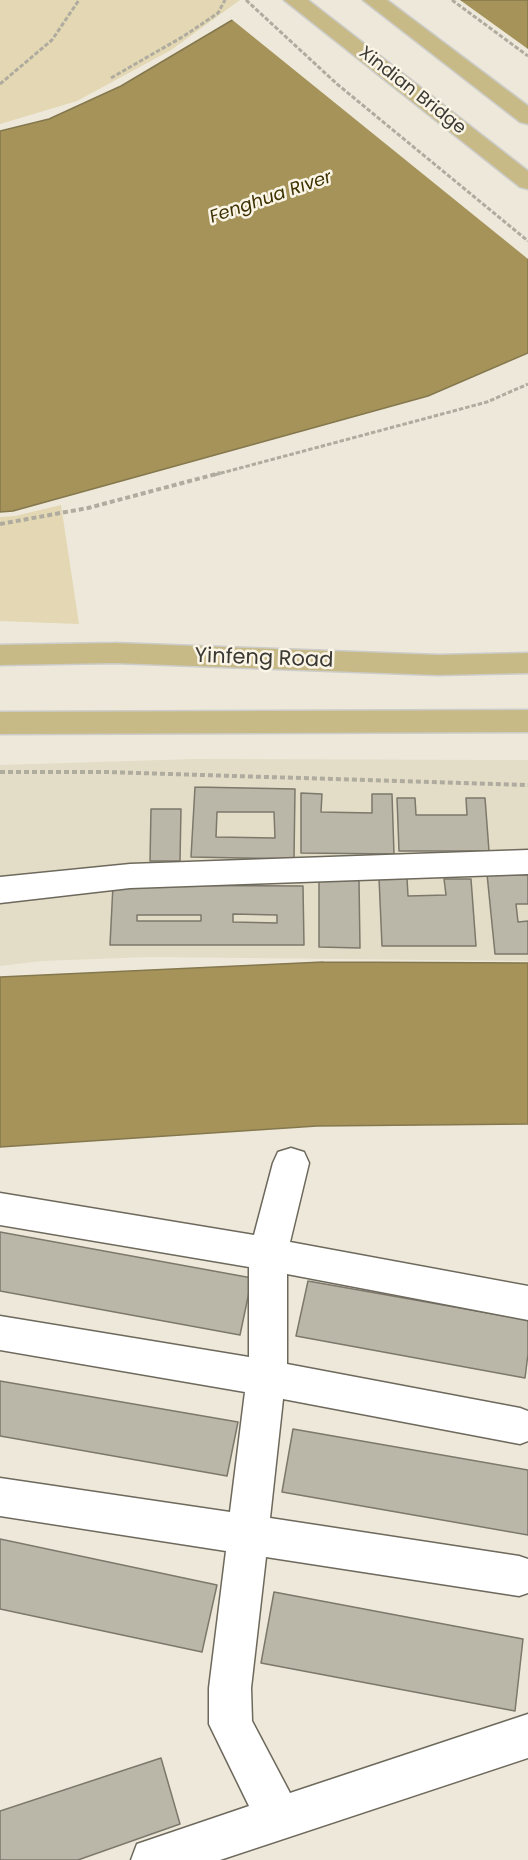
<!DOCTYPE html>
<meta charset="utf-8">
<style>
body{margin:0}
canvas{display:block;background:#ede8d9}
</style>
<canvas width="528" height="1860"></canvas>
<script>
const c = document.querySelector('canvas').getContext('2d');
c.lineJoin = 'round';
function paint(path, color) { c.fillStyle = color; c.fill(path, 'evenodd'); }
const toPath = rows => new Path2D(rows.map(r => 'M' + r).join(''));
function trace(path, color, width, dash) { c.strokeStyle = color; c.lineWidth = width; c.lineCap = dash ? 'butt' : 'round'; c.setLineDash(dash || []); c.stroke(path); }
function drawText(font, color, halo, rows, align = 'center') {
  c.font = font + ' Poppins,sans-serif'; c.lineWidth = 5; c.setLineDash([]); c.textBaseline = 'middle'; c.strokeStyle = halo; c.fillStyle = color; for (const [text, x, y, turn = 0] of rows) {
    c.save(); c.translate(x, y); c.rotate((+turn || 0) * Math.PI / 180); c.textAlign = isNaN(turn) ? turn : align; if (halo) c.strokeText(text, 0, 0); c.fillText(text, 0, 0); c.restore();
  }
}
const built = toPath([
 [193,759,528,760,528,961,149,957,42,961,0,966,0,765]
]);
const green = toPath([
 [0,0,240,0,171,50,77,101,0,124],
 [61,505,79,624,0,621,0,517,15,516]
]);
const water = toPath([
 [259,0,528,0,528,353,428,396,13,511,0,512,0,131,49,119,121,86,234,19,259,0],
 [323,962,528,963,528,1124,317,1126,0,1147,0,977,323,962]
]);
const pier = toPath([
 [254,0,460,0,528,49,528,259,230,18]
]);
const building = toPath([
 [195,787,295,789,294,859,191,857,195,787],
 [217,812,274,812,275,838,216,837,217,812],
 [301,793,322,794,321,812,372,813,372,794,392,794,394,854,301,853,301,793],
 [397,798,415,798,416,815,467,815,466,798,485,798,489,851,399,851,397,798],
 [151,809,181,809,180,861,150,861,151,809],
 [487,874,528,875,528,904,516,904,518,922,528,921,528,954,495,954,487,874],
 [379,878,407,878,408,896,446,895,444,879,471,879,476,946,382,946,379,878],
 [319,880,359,880,360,948,319,947,319,880],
 [113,885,303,886,304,945,110,945,113,885],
 [233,914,277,915,277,923,233,922,233,914],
 [137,915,201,915,201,921,137,921,137,915],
 [0,1232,252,1278,240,1335,0,1291,0,1232],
 [308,1281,528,1320,528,1354,525,1378,296,1336,308,1281],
 [0,1381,238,1422,227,1476,0,1436,0,1381],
 [293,1429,528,1470,528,1535,282,1492,293,1429],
 [0,1539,217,1585,202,1652,0,1609,0,1539],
 [274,1592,523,1639,515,1711,261,1663,274,1592],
 [161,1758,180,1824,78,1860,0,1860,0,1811,161,1758]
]);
const pathFar1 = toPath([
 [246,0,337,84,528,241],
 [452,0,528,56],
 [111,78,184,36,218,13,225,0],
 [0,84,52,40,79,0],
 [214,475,487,402,528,384]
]);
const path = toPath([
 [0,524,88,508,220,473],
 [0,772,105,772,528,785]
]);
const minor = toPath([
 [528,850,528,874,130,888,0,903,0,877,130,864,528,850],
 [291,1148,304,1152,309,1163,290,1242,528,1286,528,1320,287,1274,287,1364,520,1408,528,1411,528,1441,520,1444,283,1399,270,1518,519,1556,528,1559,528,1593,519,1596,266,1557,251,1688,252,1721,290,1793,528,1714,528,1758,220,1860,131,1860,137,1844,249,1806,209,1724,209,1688,226,1551,0,1516,0,1478,230,1512,245,1392,0,1350,0,1316,249,1357,249,1267,0,1225,0,1193,254,1235,273,1163,278,1152,291,1148]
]);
const major = toPath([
 [284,0,308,0,528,171,528,189,520,187,284,0],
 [363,0,387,0,528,106,528,124,520,122,363,0],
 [115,643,438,655,528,653,528,673,438,675,115,663,0,665,0,645,115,643],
 [528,710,528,732,0,734,0,712,528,710]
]);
const farStreetnames = [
 ["Xindian Bridge",412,91,38]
];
const farWaternames = [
 ["Fenghua Rıver",271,198,-19]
];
const streetNames = [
 ["Yinfeng Road",264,659,2]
];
paint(built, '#e3ddc7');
paint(green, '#e3d8b3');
paint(water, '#a59359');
trace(water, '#85784e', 1.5);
paint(pier, '#ede8d9');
paint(building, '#bab6a8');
trace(building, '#7c786b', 1.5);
trace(minor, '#6d695c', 3);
trace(major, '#ccccca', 3);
trace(pathFar1, '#afab9f', 3, [4.5, 2]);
trace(path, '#afab9f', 4, [5, 3]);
paint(minor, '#fff');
paint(major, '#c8ba87');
drawText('18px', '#3b3933', '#faf5e7', farStreetnames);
drawText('italic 18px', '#3e3100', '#faf5e7', farWaternames);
drawText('21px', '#3b3933', '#faf5e7', streetNames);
</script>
